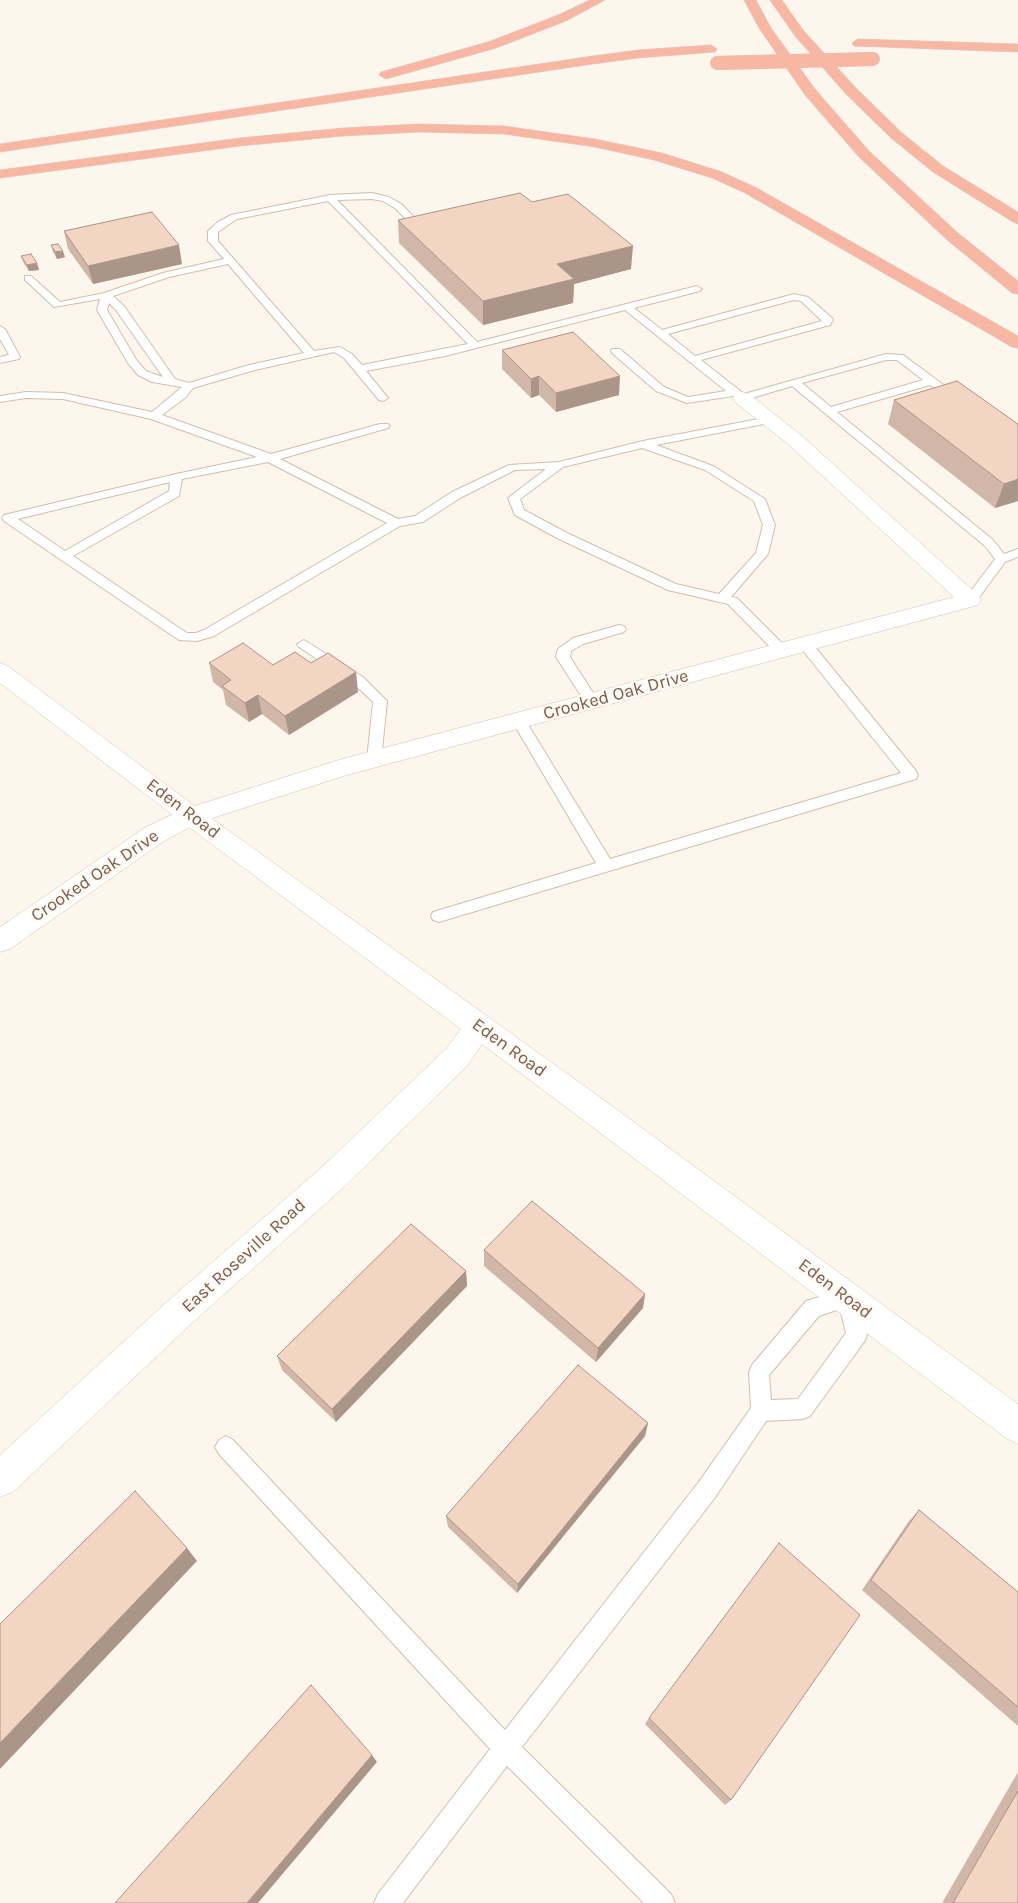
<!DOCTYPE html>
<style>
body{margin:0}
canvas{display:block;background:#fdf6ec}
</style>
<canvas width="1018" height="1903"></canvas>
<script>
const c = document.querySelector('canvas').getContext('2d');
c.lineJoin = 'round';
const toPath = rows => new Path2D(rows.map(r => 'M' + r).join(''));
function trace(path, color, width, dash) { c.strokeStyle = color; c.lineWidth = width; c.lineCap = dash ? 'butt' : 'round'; c.setLineDash(dash || []); c.stroke(path); }
function paint(path, color) { c.fillStyle = color; c.fill(path, 'evenodd'); }
function drawText(font, color, halo, rows, align = 'center') {
  c.font = font + ' Karla,sans-serif'; c.lineWidth = 5; c.setLineDash([]); c.textBaseline = 'middle'; c.strokeStyle = halo; c.fillStyle = color; for (const [text, x, y, turn = 0] of rows) {
    c.save(); c.translate(x, y); c.rotate((+turn || 0) * Math.PI / 180); c.textAlign = isNaN(turn) ? turn : align; if (halo) c.strokeText(text, 0, 0); c.fillText(text, 0, 0); c.restore();
  }
}
const lane = toPath([
 [372,193,389,197,401,204,425,228,423,230,417,230,395,208,383,201,372,199,337,200,477,342,697,286,702,289,700,291,634,308,662,330,794,294,808,297,832,318,833,320,830,325,701,360,744,394,886,354,903,355,960,397,961,399,960,401,952,401,930,385,837,412,993,540,1004,554,1018,549,1018,557,1005,562,975,603,965,603,964,600,995,559,985,546,792,386,742,401,733,396,687,403,656,391,612,353,611,351,612,349,620,349,664,387,688,397,726,391,625,310,445,356,366,371,388,398,383,401,379,400,344,358,334,352,255,370,193,388,186,397,162,415,271,454,380,424,388,424,390,426,388,428,280,459,398,519,415,516,452,492,509,465,559,462,643,441,769,417,773,418,775,420,773,422,769,423,656,445,713,466,765,499,775,525,768,554,731,597,737,598,787,648,789,651,787,654,777,654,728,604,668,590,559,539,515,515,508,498,546,469,515,470,460,498,423,522,400,526,214,636,197,641,179,640,4,521,2,518,4,515,176,474,257,457,151,419,63,399,26,398,0,402,0,396,26,392,63,393,152,412,182,387,152,382,138,375,128,363,97,310,100,299,54,307,25,280,25,276,31,276,60,302,104,293,163,273,224,259,208,241,208,231,218,222,231,215,330,195,372,193],
 [328,201,468,344,362,365,352,354,340,347,314,351,218,241,218,232,237,219,328,201],
 [228,264,304,353,249,365,189,383,175,379,124,306,113,296,169,277,228,264],
 [794,300,801,301,822,321,695,356,668,334,794,300],
 [109,303,116,310,163,377,146,371,137,361,107,310,109,303],
 [886,360,897,360,923,380,831,407,802,383,886,360],
 [642,448,705,470,754,501,763,525,756,553,719,594,676,584,567,533,524,510,520,499,563,467,642,448],
 [268,462,387,523,204,630,196,633,187,633,73,556,179,496,182,479,268,462],
 [170,482,169,491,65,551,18,519,170,482],
 [0,326,5,329,20,357,19,359,0,363,0,357,9,355,0,339,0,326],
 [619,625,624,626,626,629,624,632,583,644,571,651,570,657,599,702,597,705,587,705,556,657,558,649,573,638,619,625],
 [304,640,363,677,387,701,381,760,379,764,369,764,367,760,373,702,353,683,299,647,297,644,304,640],
 [806,641,811,642,916,771,918,775,916,779,439,922,433,920,431,916,433,912,596,863,512,721,514,718,524,718,610,859,901,773,801,648,799,645,806,641],
 [846,1289,853,1291,856,1298,867,1335,864,1342,810,1416,803,1419,766,1421,714,1499,522,1747,671,1894,675,1903,644,1903,507,1766,403,1903,374,1903,378,1894,490,1749,219,1454,215,1447,219,1440,226,1436,233,1440,505,1730,698,1483,751,1408,749,1372,752,1365,806,1301,846,1289],
 [840,1309,846,1333,798,1399,771,1400,769,1375,819,1316,840,1309]
]);
const street = toPath([
 [742,392,749,394,802,436,978,595,981,600,978,605,347,775,200,822,164,841,10,949,0,952,0,927,146,827,182,810,342,759,954,597,788,444,735,402,733,398,735,394,742,392]
]);
const secondary = toPath([
 [0,663,8,666,200,810,601,1098,1018,1404,1018,1444,1006,1438,482,1044,467,1066,343,1188,193,1322,13,1492,0,1497,0,1455,169,1300,321,1168,447,1048,461,1029,182,822,0,683,0,663]
]);
const highway = toPath([
 [590,0,605,0,566,21,496,48,386,79,379,75,381,72,488,42,558,15,590,0],
 [744,0,756,0,771,28,815,89,869,151,958,233,1018,281,1018,294,1012,293,946,239,859,157,805,95,759,28,744,0],
 [770,0,782,0,803,30,855,87,901,132,943,166,1018,212,1018,224,1013,222,933,172,891,138,845,93,795,36,770,0],
 [858,39,1018,44,1018,52,854,46,852,43,858,39],
 [711,45,717,49,715,52,638,58,593,64,0,152,0,144,593,56,638,50,711,45],
 [419,124,504,126,595,139,662,153,722,172,755,187,1018,336,1018,348,1012,347,745,193,712,178,654,160,595,147,504,134,419,132,343,136,240,146,0,178,0,170,240,138,343,128,419,124]
]);
const highwayBridge = toPath([
 [717,63,873,59]
]);
const wall = toPath([
 [532,202,631,269,574,284,573,303,483,325,399,243,398,220],
 [64,231,182,264,93,284,68,249],
 [51,245,65,257,57,259,53,252],
 [21,256,39,270,29,271,23,262],
 [502,350,619,395,556,412,539,395,531,398,502,369],
 [957,381,1018,501,995,508,888,424,894,400],
 [209,663,273,665,311,663,358,692,289,735,262,714,249,722,226,705,223,690,213,682],
 [484,1250,645,1294,643,1308,596,1362,484,1266],
 [466,1271,467,1286,336,1422,282,1370,277,1356],
 [648,1423,645,1436,517,1593,448,1527,446,1516],
 [919,1510,1018,1592,1018,1726,862,1590,909,1521],
 [649,1718,731,1800,725,1805,645,1724],
 [1018,1772,1018,1903,942,1903]
]);
const shadedWall = toPath([
 [179,245,182,264,93,284,88,266],
 [633,246,631,269,574,284,573,303,483,325,483,301,557,264],
 [63,251,65,257,57,259,55,252],
 [37,263,39,270,29,271,27,265],
 [539,376,539,395,531,398,531,379],
 [620,376,619,395,556,412,556,393],
 [1018,479,1018,501,995,508,1004,484],
 [356,672,358,692,289,735,285,716],
 [258,695,262,714,249,722,245,703],
 [466,1271,467,1286,336,1422,332,1409],
 [645,1294,643,1308,596,1362,598,1348],
 [648,1423,645,1436,517,1593,518,1584],
 [187,1548,197,1561,0,1769,0,1743],
 [372,1755,377,1762,258,1903,247,1903]
]);
const building = toPath([
 [520,193,532,202,568,194,633,246,557,264,574,279,483,301,398,220,520,193],
 [152,212,179,245,88,266,64,231,152,212],
 [58,244,63,251,55,252,51,245,58,244],
 [31,254,37,263,27,265,21,256,31,254],
 [573,332,620,376,556,393,539,376,531,379,502,350,573,332],
 [957,381,1018,424,1018,479,1004,484,894,400,957,381],
 [243,643,273,665,295,652,311,663,328,653,356,672,285,716,258,695,245,703,222,686,231,680,209,663,243,643],
 [532,1201,645,1294,598,1348,484,1250,532,1201],
 [411,1224,466,1271,332,1409,277,1356,411,1224],
 [578,1365,648,1423,518,1584,446,1516,578,1365],
 [135,1491,187,1548,0,1743,0,1624,135,1491],
 [919,1510,1018,1592,1018,1707,871,1580,919,1510],
 [779,1543,860,1615,731,1800,649,1718,779,1543],
 [311,1685,372,1755,247,1903,115,1903,311,1685],
 [1018,1791,1018,1903,953,1903,1018,1791]
]);
const streetNames = [
 ["Crooked Oak Drive",616,695,-15],
 ["Eden Road",183,809,37],
 ["Crooked Oak Drive",95,876,-34],
 ["Eden Road",509,1048,36],
 ["East Roseville Road",244,1256,-42],
 ["Eden Road",835,1289,37]
];
trace(lane, '#d1beb0', 2);
trace(street, '#d1beb0', 1);
trace(secondary, '#d6c0b0', 1);
trace(highway, '#dad1cd', 1);
paint(lane, '#fff');
paint(street, '#fff');
paint(secondary, '#fff');
paint(highway, '#f7b7a3');
trace(highwayBridge, '#dad1cd', 14, []);
trace(highwayBridge, '#f7b7a3', 14);
paint(wall, '#d1b7a8');
paint(shadedWall, '#aa9588');
paint(building, '#f3d5c3');
trace(building, '#aa9588', 1);
drawText('18px', '#7a5c4d', '#fffaf3', streetNames);
</script>
